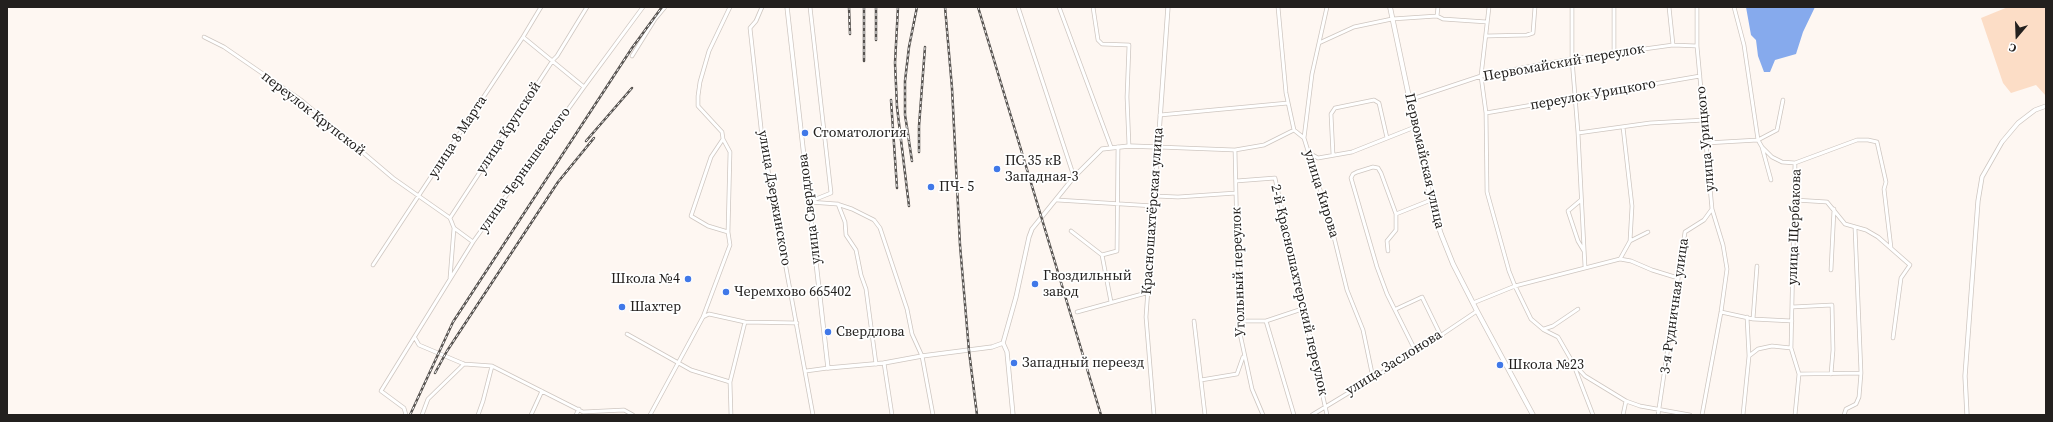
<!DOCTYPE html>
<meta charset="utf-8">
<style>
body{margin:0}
#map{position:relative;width:2053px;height:422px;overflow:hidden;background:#fef7f2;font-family:"Source Serif 4",serif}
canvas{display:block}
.frame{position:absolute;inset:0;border:8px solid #23201e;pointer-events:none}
.north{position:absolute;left:1997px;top:16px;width:40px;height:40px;-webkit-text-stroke:3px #fff;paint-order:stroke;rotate:199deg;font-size:11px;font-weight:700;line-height:16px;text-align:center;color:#23201e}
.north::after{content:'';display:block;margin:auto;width:14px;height:18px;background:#23201e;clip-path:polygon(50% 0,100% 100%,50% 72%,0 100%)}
</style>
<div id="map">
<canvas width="2053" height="422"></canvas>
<div class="frame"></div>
<div class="north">С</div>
</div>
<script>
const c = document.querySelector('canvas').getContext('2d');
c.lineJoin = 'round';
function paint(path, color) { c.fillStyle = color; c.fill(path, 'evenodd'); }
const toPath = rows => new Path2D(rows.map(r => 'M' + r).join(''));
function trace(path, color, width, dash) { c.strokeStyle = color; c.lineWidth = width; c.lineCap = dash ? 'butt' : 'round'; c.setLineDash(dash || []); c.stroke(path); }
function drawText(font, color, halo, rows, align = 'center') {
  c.font = font + ' "Source Serif 4",serif'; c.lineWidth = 3.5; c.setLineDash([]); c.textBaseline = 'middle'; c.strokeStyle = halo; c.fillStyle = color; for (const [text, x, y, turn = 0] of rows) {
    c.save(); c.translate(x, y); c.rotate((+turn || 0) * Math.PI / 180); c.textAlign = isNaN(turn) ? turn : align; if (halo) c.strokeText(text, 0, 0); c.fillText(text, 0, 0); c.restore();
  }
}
const green = toPath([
 [2008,7,2046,7,2046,96,2036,85,2011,93,2003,83,1981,18]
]);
const water = toPath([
 [1746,7,1815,7,1803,32,1796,54,1775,60,1770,72,1764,72,1758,56,1756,40,1751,35]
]);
const minor = toPath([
 [762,7,756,21,750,28,762,137,813,415],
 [810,7,831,193,811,201],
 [1018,7,1074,177],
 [1059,7,1111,147],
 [1093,7,1098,40,1102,44,1129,45,1127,97,1129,146],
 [1278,7,1286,93,1294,130],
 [1327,7,1312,74,1304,138,1331,225,1347,290,1363,330,1373,378],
 [1489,7,1481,76,1486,113,1487,192,1509,271,1515,286,1531,319,1544,330,1558,337,1573,363,1593,415],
 [1572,7,1572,59,1578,133,1585,267],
 [1669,7,1673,45],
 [1697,7,1697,46,1712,209,1723,245,1727,269,1721,312,1702,415],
 [1734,7,1744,45,1758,140,1762,147,1771,180],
 [1437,16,1438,7],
 [1486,36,1527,35,1533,33,1535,7],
 [204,37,224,47,301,100,393,178,450,218,553,60,557,56,587,7],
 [523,37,584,87],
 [1319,43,1354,27,1392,19,1437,16,1443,19,1487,22],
 [1614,53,1614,7],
 [632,56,655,19,665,7],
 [1409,100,1481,76,1527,67,1572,59,1673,45,1697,46],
 [1486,113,1700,76],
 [1160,115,1288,103],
 [1294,130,1304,138],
 [1578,133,1650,123,1705,120],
 [723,139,711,157,691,216,708,226,728,232],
 [1706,143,1758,140,1777,130,1783,100],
 [1762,147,1772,157,1782,162,1795,163,1857,140,1868,140,1877,142,1886,182,1884,189,1891,248],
 [1235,150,1239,329,1252,389,1263,415],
 [1309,153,1318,158,1352,152,1415,127],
 [1333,155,1331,114,1335,108,1374,100,1379,103,1387,138],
 [1795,163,1791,348,1799,374,1795,415],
 [1236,181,1275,178,1327,415],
 [1155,196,1178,197,1236,193],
 [1057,200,1154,206],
 [1581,200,1568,211,1578,241,1584,251],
 [1795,200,1827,202,1845,224,1866,230,1878,237,1910,265,1901,278,1893,338],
 [809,202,837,204,852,209,874,220,880,228,907,309,912,334,922,356,933,415],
 [838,204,845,222,846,235,856,250,861,275,866,289,876,364],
 [1396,214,1431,200],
 [450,218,454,228,473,242],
 [1071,231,1102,255,1111,302],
 [1630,241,1648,232],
 [1388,251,1387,241,1396,230,1396,214,1381,173,1378,168,1373,167,1357,172,1353,174,1351,178,1377,267,1387,294,1416,352],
 [1102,255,1117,251,1118,147],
 [1620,259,1630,241,1632,206,1623,127],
 [373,265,523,37,541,7],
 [1831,270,1834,209],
 [450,278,454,228],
 [1473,303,1515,286,1620,259,1631,261,1652,270,1678,278],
 [1792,307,1832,305,1833,350,1831,374],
 [1396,309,1422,297,1441,336],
 [1077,312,1146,293],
 [1721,312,1753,319,1792,321],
 [703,317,730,245,728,232,730,152,723,139,722,132,698,106,698,96,700,82,709,51,730,7],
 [1753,319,1757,266],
 [1194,321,1205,415],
 [1240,321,1266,321,1302,309],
 [1266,321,1294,415],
 [1544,329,1553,326,1578,309],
 [627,334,691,370,730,382],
 [415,338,419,345,464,364,492,366,583,412,624,410,633,415],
 [1749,356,1758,349,1772,346,1791,348],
 [884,363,892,415],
 [1574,364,1585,376,1626,401,1640,406,1690,415],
 [806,371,828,368],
 [1799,374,1861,373],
 [1201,380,1237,374,1243,357],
 [406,415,404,408,381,391,473,242,584,87,643,7],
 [422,415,428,399,464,364],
 [478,415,483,401,492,366],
 [531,415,542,391],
 [576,415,579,409],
 [650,415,703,317,709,314,745,322,797,323],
 [731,415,730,382,745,322],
 [1154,415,1146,317,1158,147,1235,150,1264,145,1294,130],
 [1312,415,1416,352,1477,311],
 [1623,415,1626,401],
 [1658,415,1685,232,1704,220,1712,209],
 [1743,415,1749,356,1747,317],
 [1844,415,1846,409,1856,404,1859,397,1861,373,1855,228]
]);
const tertiary = toPath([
 [787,7,828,368,884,363,922,356,992,347,1003,343],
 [1013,415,1007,352,1003,343,1016,297,1029,237,1032,229,1074,177,1102,149,1129,146,1158,147,1168,7],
 [1967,415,1965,376,1978,201,1982,177,2002,142,2018,123,2035,110,2046,106]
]);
const secondary = toPath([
 [1390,7,1432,206,1441,234,1453,264,1477,311,1533,415]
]);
const rail = toPath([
 [849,7,850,34],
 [864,7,864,61],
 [876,7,876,40],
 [898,7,895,63,897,107,909,206],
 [945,7,952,88,960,245,969,351,977,415],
 [978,7,1101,415],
 [891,100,897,188],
 [908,135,912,161],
 [909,140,905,115,905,81,909,47,917,7],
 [586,141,632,88],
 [919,152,919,126,925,47],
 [435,373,447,351,558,182,594,138],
 [410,415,453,322,632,48,662,7]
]);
const markers = [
 [805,133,4,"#4078e8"],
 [997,169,4,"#4078e8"],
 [931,187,4,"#4078e8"],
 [688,279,4,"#4078e8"],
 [1035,284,4,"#4078e8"],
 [726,292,4,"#4078e8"],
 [622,307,4,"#4078e8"],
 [828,332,4,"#4078e8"],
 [1014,363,4,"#4078e8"],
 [1500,365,4,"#4078e8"]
];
const streetNames = [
 ["Первомайский переулок",1564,63,-10],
 ["переулок Урицкого",1593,95,-10],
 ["переулок Крупской",313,114,38],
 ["улица Крупской",509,128,-57],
 ["улица 8 Марта",458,137,-57],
 ["улица Урицкого",1706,139,-95],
 ["Первомайская улица",1424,161,77],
 ["улица Чернышевского",525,170,-55],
 ["улица Кирова",1321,194,73],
 ["улица Дзержинского",774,198,80],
 ["улица Свердлова",810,209,-97],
 ["Красношахтёрская улица",1153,211,-86],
 ["улица Щербакова",1795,227,-88],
 ["Угольный переулок",1239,272,-92],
 ["2-й Красношахтерский переулок",1299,290,77],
 ["3-я Рудничная улица",1675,306,-82],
 ["улица Заслонова",1394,363,-32]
];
const poiNames = [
 ["Стоматология",813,133],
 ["ПС 35 кВ",1005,161],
 ["Западная-3",1005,177],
 ["ПЧ- 5",939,187],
 ["Гвоздильный",1043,276],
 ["завод",1043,292],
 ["Школа №4",680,279,"right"],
 ["Черемхово 665402",734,292],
 ["Шахтер",630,307],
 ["Свердлова",836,332],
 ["Западный переезд",1022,363],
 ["Школа №23",1508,365]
];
paint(green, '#fcddc6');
paint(water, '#86aaed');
trace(minor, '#cec6c0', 4.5);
trace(tertiary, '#cec6c0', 5);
trace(secondary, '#cec6c0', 5.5);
trace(minor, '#fff', 3);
trace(tertiary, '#fff', 3.5);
trace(secondary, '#fff', 4);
trace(rail, '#575350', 2.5);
trace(rail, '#fff', 1, [3]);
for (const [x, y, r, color] of markers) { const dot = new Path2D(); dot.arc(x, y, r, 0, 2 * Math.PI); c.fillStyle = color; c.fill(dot); trace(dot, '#fff', 1.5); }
drawText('14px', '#23201e', '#fff', streetNames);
drawText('14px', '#23201e', '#fff', poiNames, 'left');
</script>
